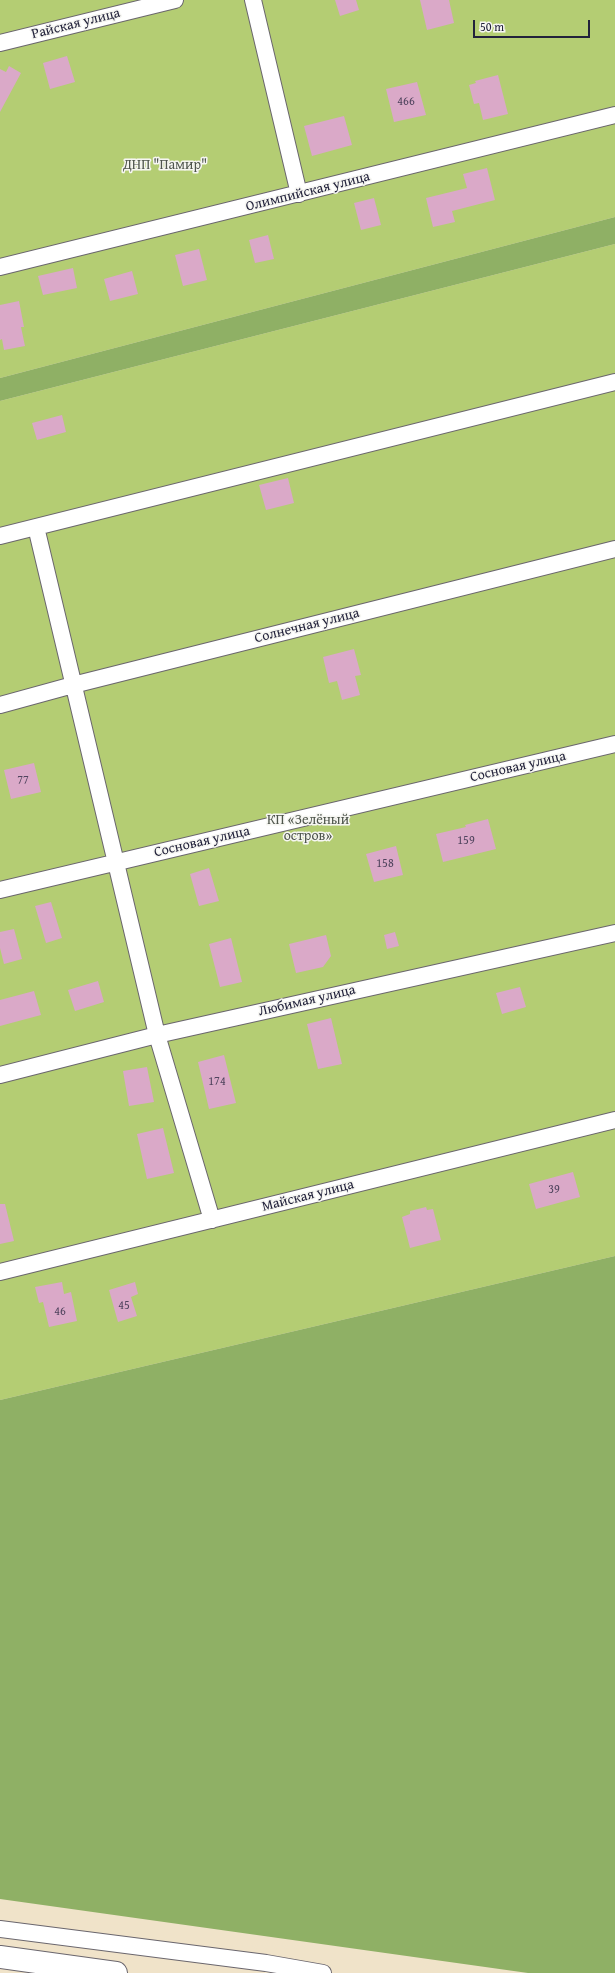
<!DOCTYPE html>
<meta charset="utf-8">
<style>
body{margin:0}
#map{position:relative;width:615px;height:1973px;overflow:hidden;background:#f0e3c9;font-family:"Gentium Book Plus",serif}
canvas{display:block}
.scale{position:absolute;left:473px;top:20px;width:117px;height:18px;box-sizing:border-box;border:2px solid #22223b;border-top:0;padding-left:5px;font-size:12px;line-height:14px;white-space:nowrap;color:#22223b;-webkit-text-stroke:3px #f6f6f2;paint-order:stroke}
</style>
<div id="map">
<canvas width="615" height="1973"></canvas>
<div class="scale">50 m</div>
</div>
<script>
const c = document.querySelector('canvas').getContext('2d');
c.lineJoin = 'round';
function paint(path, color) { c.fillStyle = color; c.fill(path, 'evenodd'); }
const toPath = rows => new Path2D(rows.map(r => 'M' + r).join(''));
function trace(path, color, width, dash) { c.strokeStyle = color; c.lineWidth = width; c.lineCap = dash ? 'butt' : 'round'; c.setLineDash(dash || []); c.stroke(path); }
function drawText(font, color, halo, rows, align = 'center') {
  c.font = font + ' "Gentium Book Plus",serif'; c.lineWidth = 3; c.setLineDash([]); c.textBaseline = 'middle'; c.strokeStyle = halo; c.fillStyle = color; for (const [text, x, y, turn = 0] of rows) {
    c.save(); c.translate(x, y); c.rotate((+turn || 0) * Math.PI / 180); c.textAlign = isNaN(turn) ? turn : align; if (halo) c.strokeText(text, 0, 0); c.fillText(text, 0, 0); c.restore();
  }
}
const green = toPath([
 [0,0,615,0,615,217,0,378],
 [615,244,615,1256,0,1400,0,401]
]);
const forest = toPath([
 [615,217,615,244,0,401,0,378],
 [615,1256,615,1973,528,1973,0,1899,0,1400]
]);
const building = toPath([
 [335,0,356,0,359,10,340,16],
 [420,0,449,0,454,23,427,30],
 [67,56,75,82,50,89,43,63],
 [9,66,21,73,0,112,0,69,6,72],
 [498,75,508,114,483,120,479,103,474,104,469,85,476,83,475,81],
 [417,82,426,115,394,122,386,89],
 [344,116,352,145,312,156,304,126],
 [487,168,495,200,452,211,455,222,433,227,426,198,467,188,463,174],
 [374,198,381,225,361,230,354,203],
 [268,235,274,259,255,263,249,240],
 [199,249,207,280,183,286,175,255],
 [73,268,77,288,43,295,38,276],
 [132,271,138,294,110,301,104,279],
 [19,301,24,327,21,327,25,346,4,350,2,339,0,340,0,305],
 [62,415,66,432,37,440,32,423],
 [288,478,294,503,266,510,259,485],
 [354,649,361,675,355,676,360,695,342,700,337,681,329,683,323,657],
 [34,763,41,792,11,799,4,770],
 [488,819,496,849,443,862,436,834,466,827,465,825],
 [396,846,403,875,374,882,366,854],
 [209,868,219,901,199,906,190,874],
 [51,902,62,938,46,943,35,906],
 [14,929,22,959,4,964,0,948,0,932],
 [395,932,399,946,387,949,384,935],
 [326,935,331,956,323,967,296,973,289,944],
 [231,938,242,982,220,987,209,944],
 [98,981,104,1002,75,1011,68,990],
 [520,987,526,1007,502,1014,496,993],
 [34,991,41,1015,0,1026,0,1000],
 [331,1018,342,1064,318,1069,307,1024],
 [224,1055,236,1103,209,1109,198,1062],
 [147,1067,154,1102,129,1106,123,1071],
 [163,1128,174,1173,147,1179,137,1134],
 [573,1172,580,1197,536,1209,529,1184],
 [0,1204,5,1204,14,1241,0,1244],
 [426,1207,427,1210,433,1209,441,1240,410,1248,402,1217,410,1214,410,1211],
 [62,1282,64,1294,71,1292,77,1321,49,1327,43,1302,39,1303,35,1287],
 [135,1282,138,1294,131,1297,137,1316,118,1322,109,1290]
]);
const minor = toPath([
 [253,0,299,194],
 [0,43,175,0],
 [0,267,615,115],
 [36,527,157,1035,212,1220],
 [0,536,615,382],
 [0,705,73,685,615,549],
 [0,890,615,744],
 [0,1075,157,1035,615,933],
 [0,1272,615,1120],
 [0,1929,266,1963,323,1973]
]);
const highway = toPath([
 [0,1957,116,1973]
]);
const numberNames = [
 ["466",406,102],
 ["77",23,781],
 ["159",466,841],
 ["158",385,864],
 ["174",217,1082],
 ["39",554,1190],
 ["45",124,1306],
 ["46",60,1312]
];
const streetNames = [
 ["Райская улица",76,24,-14],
 ["Олимпийская улица",308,192,-14],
 ["Солнечная улица",307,626,-14],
 ["Сосновая улица",518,767,-13],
 ["Сосновая улица",202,842,-13],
 ["Любимая улица",307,1001,-13],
 ["Майская улица",308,1196,-14]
];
const parkNames = [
 ["ДНП \"Памир\"",165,165],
 ["КП «Зелёный",308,820],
 ["остров»",308,836]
];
paint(green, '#b4cd73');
paint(forest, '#8fb065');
paint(building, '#daa9c8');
trace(minor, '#6a666d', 18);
trace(highway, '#6a666d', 24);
trace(minor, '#fff', 16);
trace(highway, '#fff', 22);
drawText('12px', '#50445e', null, numberNames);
drawText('14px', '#22223b', '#f6f6f2', streetNames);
drawText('14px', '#4e554c', '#f6f6f2', parkNames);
</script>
